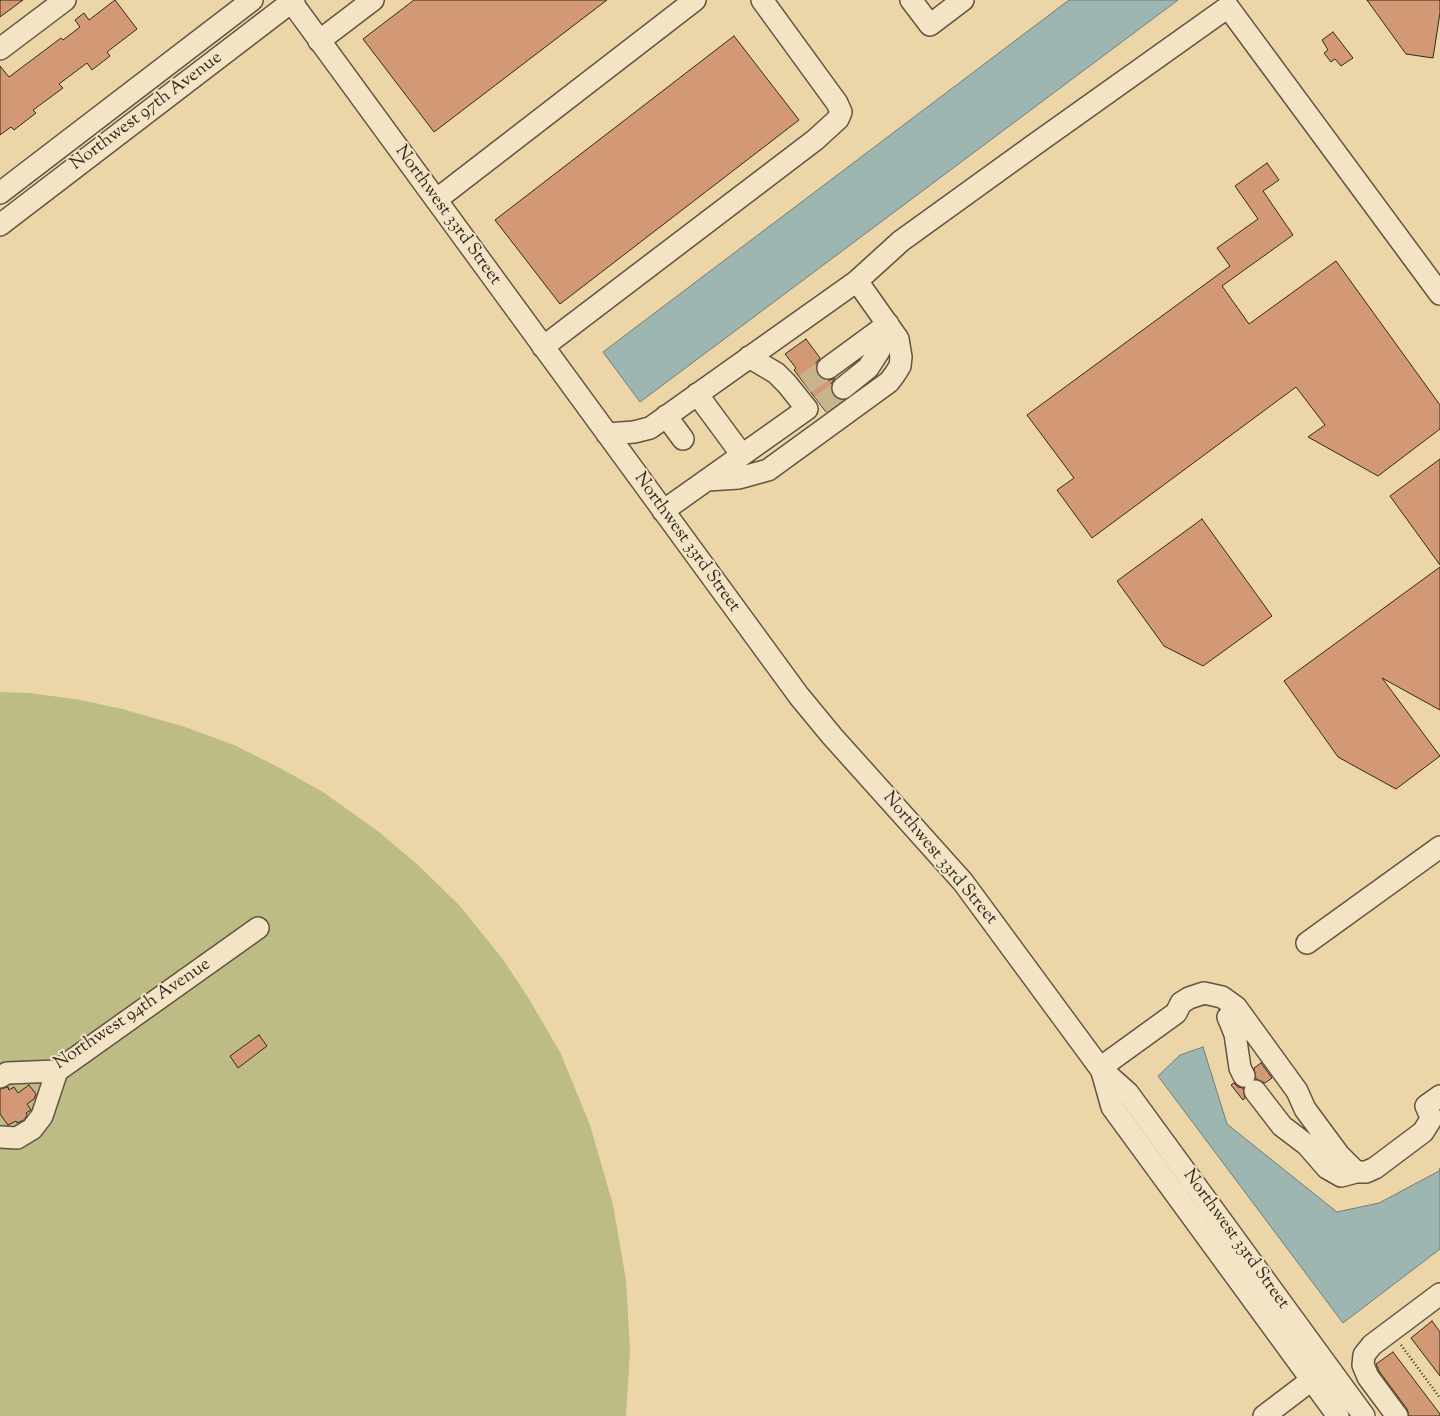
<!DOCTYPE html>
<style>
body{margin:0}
canvas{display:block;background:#ecd6a7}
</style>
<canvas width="1440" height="1416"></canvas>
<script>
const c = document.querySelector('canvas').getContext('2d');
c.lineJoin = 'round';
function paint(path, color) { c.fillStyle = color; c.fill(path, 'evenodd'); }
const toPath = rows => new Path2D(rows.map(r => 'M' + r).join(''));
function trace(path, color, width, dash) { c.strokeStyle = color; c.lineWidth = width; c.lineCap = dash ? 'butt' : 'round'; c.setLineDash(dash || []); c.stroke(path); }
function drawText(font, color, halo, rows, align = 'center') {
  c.font = font + ' "Sorts Mill Goudy",serif'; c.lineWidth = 4; c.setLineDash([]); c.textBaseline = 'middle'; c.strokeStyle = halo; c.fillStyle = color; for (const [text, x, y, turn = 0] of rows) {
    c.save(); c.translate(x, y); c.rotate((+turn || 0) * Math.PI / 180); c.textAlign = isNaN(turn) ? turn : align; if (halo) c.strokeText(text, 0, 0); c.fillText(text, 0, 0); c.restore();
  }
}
const green = toPath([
 [0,692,30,693,81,700,122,709,185,727,234,745,278,767,323,792,379,832,418,865,459,905,502,958,529,999,560,1052,590,1125,613,1205,626,1280,630,1350,626,1416,0,1416]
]);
const water = toPath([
 [1069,0,1178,0,640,402,603,352,1069,0],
 [1203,1047,1227,1124,1337,1212,1379,1203,1439,1171,1440,1168,1440,1249,1343,1323,1158,1076,1180,1055,1203,1047]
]);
const building = toPath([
 [0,0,23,0,0,17,0,0],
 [115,0,137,29,107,52,110,56,92,70,87,63,59,84,63,88,33,110,36,113,14,130,11,127,0,135,0,66,9,77,61,38,63,40,80,27,75,20,84,13,89,20,115,0],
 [414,0,607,0,434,132,363,39,414,0],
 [1367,0,1440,0,1440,13,1433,58,1406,54,1367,0],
 [1333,32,1353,58,1341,66,1335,59,1331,62,1324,53,1328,50,1322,40,1333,32],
 [734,36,799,120,560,304,495,220,734,36],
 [1267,163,1279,180,1263,191,1293,235,1222,286,1249,324,1336,261,1440,405,1440,429,1378,476,1308,437,1325,425,1296,387,1092,538,1057,490,1074,478,1027,415,1230,266,1217,248,1258,219,1235,186,1267,163],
 [806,339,820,358,816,363,816,370,818,375,823,380,830,380,835,378,831,384,831,390,834,396,842,400,826,412,794,370,796,368,785,354,806,339],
 [1440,459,1440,565,1390,496,1440,459],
 [1202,519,1272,616,1203,666,1164,646,1117,581,1202,519],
 [1440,567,1440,710,1382,678,1440,756,1396,789,1338,757,1284,681,1440,567],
 [259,1035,267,1046,238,1068,230,1056,259,1035],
 [1261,1063,1272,1078,1265,1083,1256,1079,1254,1068,1261,1063],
 [1234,1083,1238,1087,1243,1088,1245,1098,1243,1100,1231,1085,1234,1083],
 [29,1085,36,1094,34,1099,27,1104,31,1110,26,1113,27,1115,24,1120,17,1123,16,1121,8,1125,0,1114,0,1089,8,1087,9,1090,14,1087,18,1093,29,1085],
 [1432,1321,1440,1332,1440,1376,1411,1338,1432,1321],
 [1393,1352,1440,1414,1440,1416,1409,1416,1407,1409,1379,1371,1376,1364,1393,1352]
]);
const minorTunnel = toPath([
 [805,384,828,368],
 [821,405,843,388]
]);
const path = toPath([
 [1401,1345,1440,1398]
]);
const minor = toPath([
 [290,0,799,696,832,736,963,882,1100,1068,1128,1093,1364,1416],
 [911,0,930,25,963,0],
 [319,41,373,0],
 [0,49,65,0],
 [0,193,252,0],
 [436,200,695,0],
 [0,225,294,0],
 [543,347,815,140,838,119,841,112,837,103,762,0],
 [828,368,888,324],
 [843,388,868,368,879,351,888,324],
 [697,394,742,455],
 [666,416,683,439],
 [607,434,634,432,650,428,857,281,901,241,1034,145,1228,7,1440,294],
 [707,480,739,478,768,470,889,382,895,374,900,366,901,357,898,339,857,281],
 [663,511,807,409,787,384,776,373,749,357],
 [1307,943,1440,847],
 [1228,1017,1235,1034,1240,1068,1244,1076],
 [1100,1068,1176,1013,1181,1003,1189,998,1204,993,1222,997,1236,1007,1297,1091,1305,1109,1339,1155,1356,1172],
 [1101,1068,1112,1107,1338,1416],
 [0,1077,7,1073,57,1071,258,928],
 [1255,1091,1282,1126,1307,1145,1327,1168,1341,1176,1356,1172,1366,1172,1375,1168,1423,1132,1430,1121,1430,1115,1426,1106,1440,1096],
 [0,1137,17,1138,32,1129,42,1116,57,1071],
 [1264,1416,1322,1372],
 [1397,1416,1368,1377,1363,1365,1364,1355,1372,1345,1440,1294]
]);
const streetNames = [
 ["Northwest 97th Avenue",147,112,-37],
 ["Northwest 33rd Street",447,216,54],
 ["Northwest 33rd Street",686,543,54],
 ["Northwest 33rd Street",939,859,50],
 ["Northwest 94th Avenue",133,1015,-34],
 ["Northwest 33rd Street",1235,1240,54]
];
paint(green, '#bcbc84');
paint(water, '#9db6b2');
trace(water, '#737d78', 1);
paint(building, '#d39874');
trace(building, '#342821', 1);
trace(minorTunnel, '#c7b38c', 21, [21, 11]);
trace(minor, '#625442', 24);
trace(path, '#342821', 2.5, [1, 2.5]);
trace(minor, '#f3e4c6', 21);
drawText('18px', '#342821', '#f3e4c6', streetNames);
</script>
